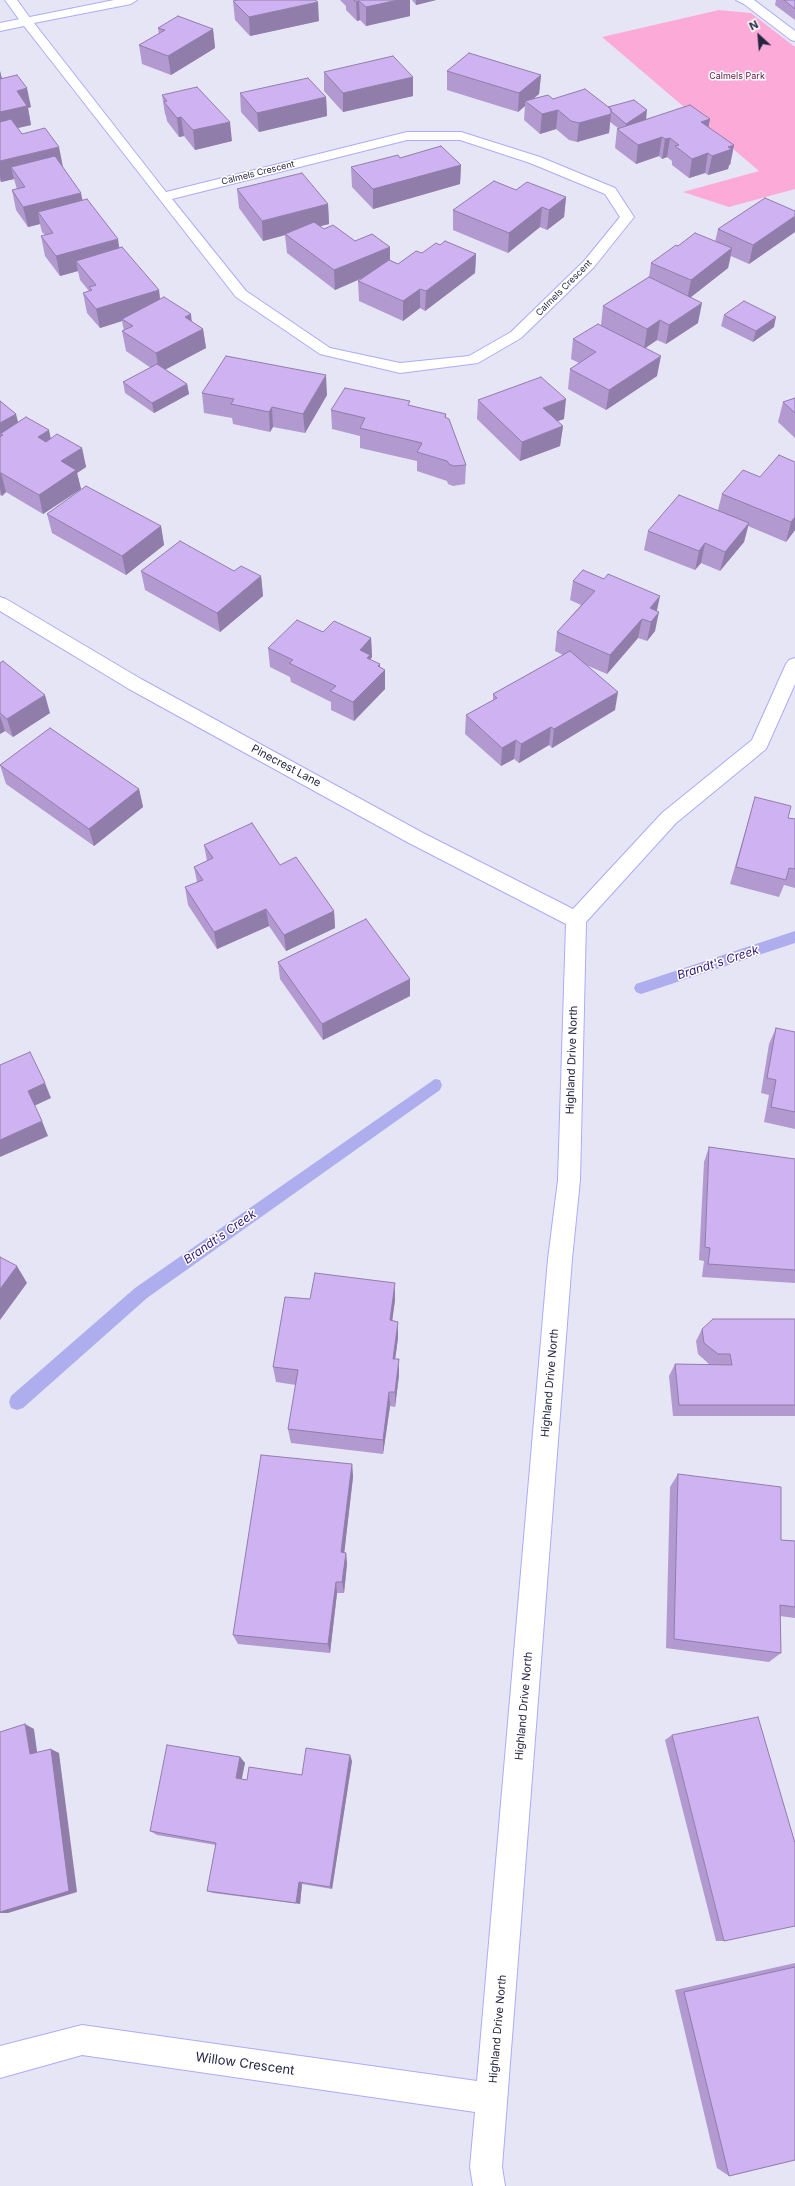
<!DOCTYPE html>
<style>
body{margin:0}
#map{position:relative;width:795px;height:2186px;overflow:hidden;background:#e5e5f5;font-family:Inter,sans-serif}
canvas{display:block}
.north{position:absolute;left:739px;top:16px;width:40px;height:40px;-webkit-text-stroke:3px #fff;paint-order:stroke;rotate:334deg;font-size:11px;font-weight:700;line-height:16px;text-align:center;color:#252441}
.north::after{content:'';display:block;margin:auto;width:14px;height:18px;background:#252441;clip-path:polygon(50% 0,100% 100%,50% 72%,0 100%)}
</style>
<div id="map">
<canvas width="795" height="2186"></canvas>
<div class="north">N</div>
</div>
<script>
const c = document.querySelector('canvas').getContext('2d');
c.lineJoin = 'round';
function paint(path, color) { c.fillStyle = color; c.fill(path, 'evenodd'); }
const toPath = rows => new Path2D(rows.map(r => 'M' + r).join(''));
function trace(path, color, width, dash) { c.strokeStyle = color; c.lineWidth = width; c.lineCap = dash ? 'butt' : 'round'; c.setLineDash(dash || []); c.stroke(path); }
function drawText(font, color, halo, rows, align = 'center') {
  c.font = font + ' Inter,sans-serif'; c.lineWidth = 3; c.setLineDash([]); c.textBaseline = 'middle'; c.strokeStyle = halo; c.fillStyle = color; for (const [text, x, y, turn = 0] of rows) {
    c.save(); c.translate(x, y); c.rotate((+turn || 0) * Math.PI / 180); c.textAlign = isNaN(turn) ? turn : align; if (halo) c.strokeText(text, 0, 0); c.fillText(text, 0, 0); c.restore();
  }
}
const green = toPath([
 [719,10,751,13,795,47,795,189,729,207,683,192,759,171,602,37]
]);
const stream = toPath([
 [795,931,795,943,641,994,636,992,634,988,636,984,795,931],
 [435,1079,440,1080,442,1085,440,1090,147,1298,23,1408,17,1410,11,1408,9,1402,11,1396,135,1288,435,1079]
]);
const lane = toPath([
 [5,0,17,0,33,22,31,25,23,25,5,0],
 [736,0,754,0,795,31,795,41,791,40,744,4,736,0]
]);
const street = toPath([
 [114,0,137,0,131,4,34,23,166,192,407,132,461,132,540,157,615,188,634,217,594,267,521,338,478,363,400,373,320,354,236,297,24,26,0,31,0,23,114,0],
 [407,140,460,140,530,163,605,194,620,217,584,261,511,332,469,356,400,363,330,348,246,291,172,199,407,140],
 [0,597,6,599,141,679,423,833,573,909,662,813,752,740,786,664,789,660,795,658,795,684,766,749,676,823,586,922,580,1180,572,1259,502,2167,505,2186,473,2186,470,2167,475,2112,82,2055,0,2078,0,2046,82,2025,477,2081,548,1259,558,1180,566,924,409,843,129,689,0,611,0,597]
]);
const wall = toPath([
 [340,0,410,0,410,16,366,26,360,20,357,21,346,10,346,6],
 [412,0,436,0,416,5],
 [776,0,795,0,795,20,775,5],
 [233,1,319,21,250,36,235,20],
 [158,28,213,29,215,48,171,75,142,64,139,45,159,34],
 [0,71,2,79,31,107,28,108,31,125,18,128,22,134,63,167,82,200,120,248,159,290,160,300,203,329,206,348,165,369,187,384,189,394,154,413,125,393,123,382,151,368,126,351,122,331,124,331,122,321,100,328,87,313,83,293,89,291,80,280,78,271,60,276,45,256,41,236,45,235,42,232,40,224,28,227,16,210,12,190,17,189,16,186,14,179,1,182,0,180],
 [447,71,541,75,539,94,533,99,553,99,608,107,646,119,710,119,708,127,734,145,730,165,729,165,728,169,708,175,705,173,689,178,672,165,672,161,667,157,662,159,659,156,636,164,615,148,617,129,618,128,610,122,609,133,577,142,569,140,556,129,540,134,524,120,525,106,518,112,447,90],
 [324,72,413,96,343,112,324,91],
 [240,93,326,97,327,116,259,132,241,112],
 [162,95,232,141,195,150,184,136,179,137,167,121,166,116,165,114],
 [400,158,461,165,460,184,373,209,352,187,351,167],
 [237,189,328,204,329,224,320,226,324,229,355,241,390,260,398,264,440,245,476,254,475,273,425,311,420,308,403,321,359,301,358,281,364,277,335,290,287,253,285,235,263,241,239,208],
 [516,190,566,197,564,217,547,230,540,227,508,253,453,230,453,210],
 [718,229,795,232,749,264,731,256,728,268,690,298,698,323,666,344,657,340,645,348,657,376,606,410,568,389,570,369,579,363,571,359,573,339,601,325,603,306,649,277,651,263,678,246,715,242],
 [724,315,774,327,753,342,721,326],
 [202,393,327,395,305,433,273,427,270,432,233,424,232,418,204,413],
 [795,398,795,438,778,422,783,402],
 [478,400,564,419,557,421,563,426,560,446,520,461,477,419],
 [0,401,18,422,51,438,82,448,86,467,77,473,81,489,43,514,6,492,2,496,0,495],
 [410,406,446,414,446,418,466,465,465,484,453,486,448,484,447,481,417,471,417,461,360,448,360,436,332,429,331,410],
 [795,462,795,530,786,542,748,526,744,542,720,571,701,563,695,570,644,550,648,531,718,510,722,494],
 [47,514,161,526,164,545,126,575,52,533],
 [141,571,261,576,263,596,220,632,145,590],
 [573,581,657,611,655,631,647,641,638,638,607,674,586,665,615,710,552,748,549,745,519,763,514,759,501,766,465,734,466,715,493,700,493,694,563,655,555,651,557,632,581,605,570,600],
 [323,632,371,638,372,657,370,659,380,668,385,689,354,721,331,710,331,702,291,682,290,677,270,667,268,648],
 [0,663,50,713,13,737,5,731,0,734],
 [0,765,139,789,143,807,94,846,6,784],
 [755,797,788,818,795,819,795,888,784,885,779,897,730,884],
 [204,845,280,865,334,911,335,928,286,951,269,926,217,949,188,905,185,887,197,882,194,867,207,861],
 [278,962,410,996,323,1040,280,979],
 [776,1028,795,1032,795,1129,764,1122,769,1095,761,1093,769,1044],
 [709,1147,795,1159,795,1283,702,1277,704,1261,699,1260,704,1162],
 [310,1299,395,1300,392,1321,398,1338,395,1359,399,1375,395,1407,390,1406,383,1454,291,1443,288,1429,296,1385,276,1382,273,1367],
 [795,1319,795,1416,673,1416,669,1376,675,1364,710,1365,698,1354,696,1341,702,1329],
 [352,1464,353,1477,344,1552,346,1553,347,1564,344,1593,337,1593,330,1653,238,1644,233,1635],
 [678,1474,781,1540,795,1541,795,1618,780,1616,781,1653,769,1662,666,1648,670,1487],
 [672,1735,724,1941,716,1941,665,1740],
 [240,1757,245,1763,241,1779,247,1780,302,1775,352,1761,332,1889,302,1884,300,1904,213,1893,207,1891,216,1845,157,1835,150,1831],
 [795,1963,795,2160,729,2176,717,2168,675,1990]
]);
const shadedWall = toPath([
 [398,0,410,0,410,16,366,26,366,7],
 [416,0,436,0,416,5],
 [359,1,360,20,357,21,356,2],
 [318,2,319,21,250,36,249,17],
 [213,29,215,48,171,75,168,56],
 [0,71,3,83,0,84],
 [541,75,539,94,528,103,525,101,525,106,518,112,519,93],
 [413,77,413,96,343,112,343,93],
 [27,88,31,107,28,108,31,125,0,132,0,112,17,91],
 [326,97,327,116,259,132,257,113],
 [558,110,556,129,540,134,542,114],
 [647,110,646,120,625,134,626,124],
 [611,114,609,133,577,142,579,123],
 [181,117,184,136,179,137,177,118],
 [710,119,706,139,701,122],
 [230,122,232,141,195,150,193,130],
 [662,137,659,156,636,164,638,145],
 [670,138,667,157,662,159,665,139],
 [734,145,730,165,729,165,728,169,708,175,712,156,728,147],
 [59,147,63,167,19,177,11,167,14,179,1,182,0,176,0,161],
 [708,153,705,173,689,178,692,159],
 [461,165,460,184,373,209,373,189],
 [81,193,85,212,38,212,40,224,28,227,23,207],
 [566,197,564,217,547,230,549,210],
 [328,204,329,224,286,235,285,234,285,235,263,241,262,221],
 [542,207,540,227,508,253,509,233],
 [795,216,795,232,749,264,753,245],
 [118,239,121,259,76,261,78,271,60,276,56,256],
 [390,247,390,266,335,290,334,270],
 [732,248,728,268,687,300,691,280],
 [476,254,475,273,425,311,426,291],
 [420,289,420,308,403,321,403,301],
 [159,290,161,309,122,319,122,321,100,328,96,309],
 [702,303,698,323,666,344,669,325],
 [191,314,193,334,203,329,206,348,159,373,156,353,185,317],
 [776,317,774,327,753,342,756,331],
 [660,320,657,340,644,349,647,329],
 [661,356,657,376,606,410,609,390],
 [326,375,327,395,305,433,303,414],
 [187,384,189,394,154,413,152,403],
 [566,399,564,419,541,427,543,408],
 [272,407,273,427,270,432,269,412],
 [16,414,21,434,3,435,0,434,3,444,0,445,0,423],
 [563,426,560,446,520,461,522,442],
 [49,430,53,449,38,437],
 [82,448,86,467,77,473,81,489,43,514,39,495,61,461],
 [0,473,1,473,6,492,2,496,0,489],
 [795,517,795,530,786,542,791,522],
 [749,523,744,542,720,571,725,552],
 [161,526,164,545,126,575,122,556],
 [705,543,701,563,695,570,699,551],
 [261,576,263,596,220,632,217,613],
 [660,596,656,615,650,608],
 [659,612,655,631,647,641,651,622],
 [642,619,638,638,607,674,610,655],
 [371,638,372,657,370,660,367,676,360,650],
 [380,664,380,675,385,670,385,689,354,721,353,702,378,666],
 [618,692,615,710,552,748,554,729],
 [45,695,50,713,13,737,7,719],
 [0,716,5,731,0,734],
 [551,727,549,745,519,763,521,744],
 [516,740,514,759,501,766,502,748],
 [139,789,143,807,94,846,89,829],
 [266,909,269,926,217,949,214,932],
 [334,911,335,928,286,951,284,935],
 [410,979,410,996,323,1040,322,1024],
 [45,1083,51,1098,34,1106,28,1091],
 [42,1121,48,1136,0,1157,0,1140],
 [17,1266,27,1283,0,1320,0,1289],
 [395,1283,395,1300,390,1337,390,1320],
 [398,1322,398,1338,393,1375,393,1359],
 [399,1359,399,1375,395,1407,395,1392],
 [389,1392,390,1406,383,1454,383,1440],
 [352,1464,353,1477,343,1564,341,1552],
 [346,1553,347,1564,344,1593,342,1582],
 [336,1582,337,1593,330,1653,328,1644],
 [25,1724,34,1729,38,1759,30,1754],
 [51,1749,59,1753,77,1892,8,1913,0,1913],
 [350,1755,352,1761,332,1889,330,1887],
 [240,1757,245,1763,241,1783,236,1778],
 [299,1882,302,1884,300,1904,296,1903]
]);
const building = toPath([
 [237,0,315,0,318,2,249,17,233,1,237,0],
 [354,0,398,0,366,7,359,1,356,2,354,0],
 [784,0,795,0,795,9,784,0],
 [178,16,213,29,168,56,139,45,165,30,158,28,178,16],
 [469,53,541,75,519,93,447,71,469,53],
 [393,56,413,77,343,93,324,72,393,56],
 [17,75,27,88,17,91,27,106,0,112,0,79,17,75],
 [308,78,326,97,257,113,240,93,308,78],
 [197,87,230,122,193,130,181,117,177,118,164,102,167,101,162,95,197,87],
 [585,89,611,109,611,114,579,123,571,121,558,110,542,114,525,101,548,95,553,99,585,89],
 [634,100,647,110,626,124,611,111,611,109,608,107,634,100],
 [690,105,710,119,701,122,734,145,728,147,732,149,712,156,708,153,692,159,675,146,679,145,670,138,665,139,662,137,638,145,617,129,690,105],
 [11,119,22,134,45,128,59,147,0,161,0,122,11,119],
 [441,146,461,165,373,189,351,167,398,155,400,158,441,146],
 [55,156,81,193,23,207,12,190,25,187,11,167,55,156],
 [302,173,328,204,262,221,237,189,302,173],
 [494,181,516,190,527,182,566,197,549,210,542,207,509,233,453,210,494,181],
 [765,198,795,211,795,216,753,245,718,229,765,198],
 [87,199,118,239,56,256,41,236,53,233,38,212,87,199],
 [314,222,324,229,333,225,355,241,372,234,390,247,334,270,285,234,314,222],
 [695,233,732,248,691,280,651,263,676,245,678,246,695,233],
 [445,241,476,254,426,291,420,289,403,301,358,281,389,260,398,264,416,251,422,253,436,243,440,245,445,241],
 [122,247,159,290,96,309,83,293,92,290,89,287,96,285,76,261,122,247],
 [649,277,702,303,669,325,660,320,647,329,603,306,649,277],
 [164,297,191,314,185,317,203,329,156,353,122,331,133,326,122,319,164,297],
 [744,301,776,317,756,331,724,315,744,301],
 [598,324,661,356,609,390,570,369,596,352,573,339,598,324],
 [226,356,326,375,303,414,272,407,269,412,231,404,234,399,202,393,226,356],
 [157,364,187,384,152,403,123,382,157,364],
 [541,377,566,399,543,408,563,426,522,442,478,400,541,377],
 [345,388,410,401,408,405,446,414,445,417,449,419,466,465,454,466,449,464,447,461,417,452,422,443,360,428,365,418,331,410,345,388],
 [795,398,795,413,783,402,795,398],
 [0,401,16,414,0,423,0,401],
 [26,417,49,430,38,437,46,442,57,434,82,448,61,461,76,470,39,495,1,473,0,473,0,437,3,435,0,434,26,417],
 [779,455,795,462,795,517,791,522,722,494,743,470,760,477,779,455],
 [86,486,161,526,122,556,47,514,86,486],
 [679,495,749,523,725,552,705,543,699,551,648,531,679,495],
 [180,541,234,571,241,566,261,576,217,613,141,571,180,541],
 [583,570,604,579,608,574,660,596,650,608,659,612,651,622,642,619,610,655,557,632,595,591,573,581,583,570],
 [297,620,323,632,334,621,371,638,360,650,370,655,367,658,380,664,378,666,385,670,353,702,330,691,336,686,289,663,293,660,268,648,297,620],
 [570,651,618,692,554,729,551,727,521,744,516,740,502,748,466,715,497,698,493,694,570,651],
 [3,661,45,695,7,719,0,713,0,663,3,661],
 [50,728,139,789,89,829,0,765,50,728],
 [755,797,791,806,788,818,795,819,795,869,789,868,786,880,736,867,755,797],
 [252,823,280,865,296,857,334,911,284,935,266,909,214,932,185,887,203,880,194,867,213,858,204,845,252,823],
 [366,919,410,979,322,1024,278,962,366,919],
 [776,1028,795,1032,795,1112,771,1107,776,1080,767,1078,776,1028],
 [30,1052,45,1083,28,1091,42,1121,0,1140,0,1065,30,1052],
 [709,1147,795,1159,795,1270,708,1264,710,1248,705,1247,709,1147],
 [0,1257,17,1266,0,1289,0,1257],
 [315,1273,395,1283,390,1320,398,1322,393,1359,399,1359,395,1392,389,1392,383,1440,288,1429,298,1370,273,1367,285,1297,310,1299,315,1273],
 [713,1319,795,1319,795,1405,679,1405,675,1364,732,1365,730,1354,718,1354,704,1343,702,1329,713,1319],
 [261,1455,352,1464,341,1552,346,1553,342,1582,336,1582,328,1644,233,1635,261,1455],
 [678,1474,781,1487,781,1540,795,1541,795,1607,780,1605,781,1653,674,1639,678,1474],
 [758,1717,795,1843,795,1926,724,1941,672,1735,758,1717],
 [25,1724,30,1754,51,1749,69,1891,0,1912,0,1732,25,1724],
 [167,1745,240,1757,236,1778,247,1780,249,1767,302,1775,306,1748,350,1755,330,1887,299,1882,296,1903,207,1891,216,1843,150,1831,167,1745],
 [795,1967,795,2160,729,2176,684,1992,795,1967]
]);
const farParknames = [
 ["Calmels Park",737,76]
];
const farStreetnames = [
 ["Calmels Crescent",258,173,-14],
 ["Calmels Crescent",564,288,-45]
];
const streetNames = [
 ["Pinecrest Lane",286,766,28],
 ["Highland Drive North",572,1060,-88],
 ["Highland Drive North",550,1383,-85],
 ["Highland Drive North",524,1706,-85],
 ["Highland Drive North",498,2029,-85]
];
const waterNames = [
 ["Brandt's Creek",718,963,-18],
 ["Brandt's Creek",220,1237,-35]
];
const nearStreetnames = [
 ["Willow Crescent",245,2064,8]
];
paint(green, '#fcabd8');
paint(stream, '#aeadee');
trace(lane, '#adabf7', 2);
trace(street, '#adabf7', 2);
paint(lane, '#fff');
paint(street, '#fff');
paint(wall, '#b299d0');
paint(shadedWall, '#917da9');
paint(building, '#cfb2f2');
trace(building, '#917da9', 1);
drawText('9px', '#591541', '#fff', farParknames);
drawText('9px', '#252441', '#fff', farStreetnames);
drawText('11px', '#252441', '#fff', streetNames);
drawText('italic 12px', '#2e1675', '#fff', waterNames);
drawText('13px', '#252441', '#fff', nearStreetnames);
</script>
